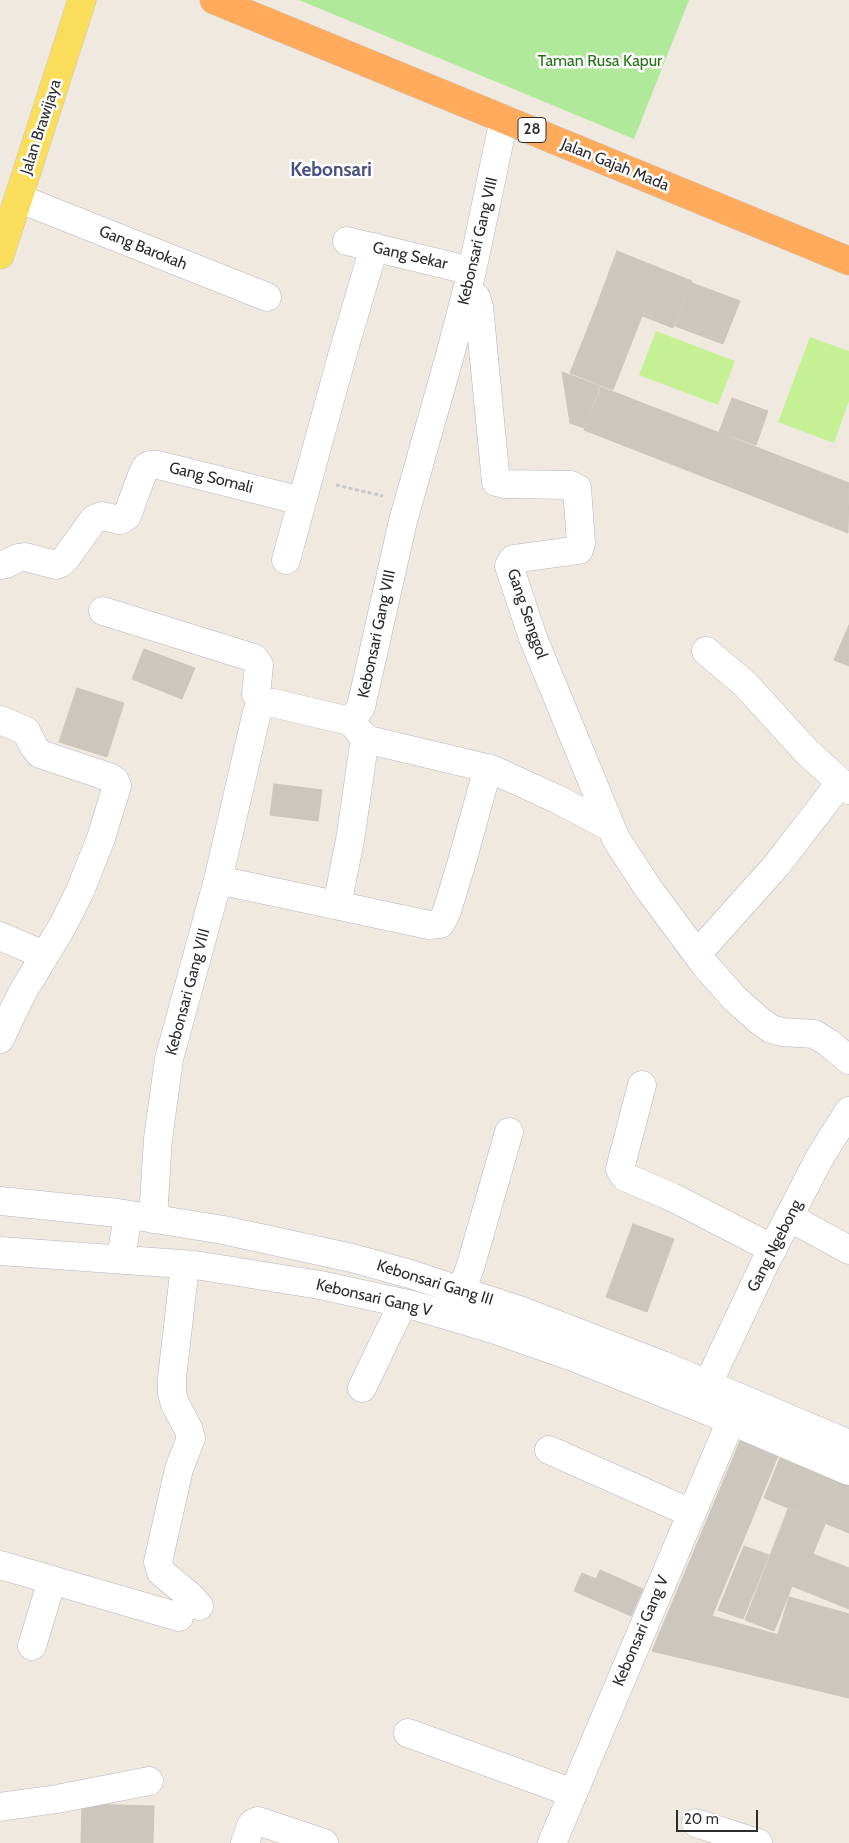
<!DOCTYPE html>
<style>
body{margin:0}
#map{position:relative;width:849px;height:1843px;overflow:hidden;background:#efe9e0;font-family:Cabin,sans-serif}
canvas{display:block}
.scale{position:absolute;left:676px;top:1810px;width:82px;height:22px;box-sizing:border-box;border:2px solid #2d2d2d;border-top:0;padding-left:6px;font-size:15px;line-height:18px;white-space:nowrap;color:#2d2d2d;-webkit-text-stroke:4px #fff;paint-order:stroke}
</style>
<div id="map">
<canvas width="849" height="1843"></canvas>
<div class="scale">20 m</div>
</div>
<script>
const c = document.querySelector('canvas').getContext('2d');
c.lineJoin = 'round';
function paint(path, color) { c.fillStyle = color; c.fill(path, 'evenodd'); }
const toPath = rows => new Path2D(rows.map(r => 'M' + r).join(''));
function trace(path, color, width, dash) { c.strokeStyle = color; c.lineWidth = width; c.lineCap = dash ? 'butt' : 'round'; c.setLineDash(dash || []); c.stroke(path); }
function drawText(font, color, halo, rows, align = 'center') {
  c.font = font + ' Cabin,sans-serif'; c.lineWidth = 5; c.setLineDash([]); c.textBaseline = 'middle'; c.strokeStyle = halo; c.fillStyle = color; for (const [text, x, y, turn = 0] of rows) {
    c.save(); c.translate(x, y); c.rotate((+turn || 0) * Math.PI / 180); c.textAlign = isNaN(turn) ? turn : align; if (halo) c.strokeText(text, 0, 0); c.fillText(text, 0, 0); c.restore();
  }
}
const green = toPath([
 [299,0,689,0,634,139]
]);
const pitch = toPath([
 [656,331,735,361,718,405,639,375],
 [810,337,849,351,849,401,834,443,778,422]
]);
const building = toPath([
 [617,251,692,281,673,328,599,299,617,251],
 [692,283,740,301,723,344,675,326,692,283],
 [599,300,642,316,613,390,570,373,599,300],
 [562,372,600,386,584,428,570,423,562,372],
 [601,387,849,483,848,533,584,430,601,387],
 [732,398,768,411,756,445,719,432,732,398],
 [849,625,849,666,834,660,849,625],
 [144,649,195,668,182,699,132,679,144,649],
 [77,688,124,703,107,757,59,742,77,688],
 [274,784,322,790,318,821,270,815,274,784],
 [633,1224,674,1239,647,1312,606,1297,633,1224],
 [741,1439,778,1456,712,1616,849,1655,849,1698,652,1651,741,1439],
 [780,1458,849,1486,849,1533,764,1498,780,1458],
 [788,1509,825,1524,813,1554,849,1568,849,1609,792,1586,774,1631,745,1620,788,1509],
 [744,1546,769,1555,743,1619,718,1610,744,1546],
 [600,1570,643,1589,631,1616,574,1591,582,1573,596,1579,600,1570],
 [789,1597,849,1614,849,1655,778,1634,789,1597],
 [82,1804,154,1806,153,1843,81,1843,82,1804]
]);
const path = toPath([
 [336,485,383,496]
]);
const minor = toPath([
 [18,198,267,297],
 [347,241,472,271],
 [467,290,476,297,479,307,496,482,504,484,571,485,577,488,581,543,579,550,513,559,509,566,533,638,616,839,648,888,705,965,735,999,760,1021,771,1029,782,1032,814,1034,829,1043,849,1060],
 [286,560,342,356,374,247],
 [0,565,6,564,18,558,25,557,56,565,61,563,66,558,94,519,101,516,120,520,127,516,142,475,146,467,150,465,158,465,302,501],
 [103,611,254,658,259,665,256,694,263,705],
 [706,651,745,684,807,752,849,790],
 [0,720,26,731,34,747,40,754,109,777,115,781,117,786,101,838,80,891,62,927,22,993,0,1039],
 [350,720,362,735,369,740,491,769,557,799,610,827],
 [218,880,429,925,440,924,446,914,461,865,488,768],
 [337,905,350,840,365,738],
 [0,936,44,955],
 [697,954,776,866,840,783],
 [642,1085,621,1165,620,1169,625,1177,672,1197,773,1249],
 [0,1201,118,1213,223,1230,352,1258,410,1274,522,1311,662,1365,849,1444],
 [789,1217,849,1250],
 [153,1219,158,1139,169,1059,218,880,257,712,263,705,273,703,345,720,354,717,361,707,403,521,450,355,472,271,504,119],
 [0,1251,195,1265,320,1285,412,1305,493,1329,576,1358,701,1408,849,1471],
 [121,1259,128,1215],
 [185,1265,172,1378,172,1393,175,1404,188,1428,191,1438,179,1469,158,1562,161,1572,190,1596,199,1606],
 [461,1290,470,1268,509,1132],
 [708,1384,764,1265,820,1157,849,1111],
 [362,1388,403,1303],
 [549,1450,691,1513],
 [0,1565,179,1617],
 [32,1646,52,1580],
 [408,1733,573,1793],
 [0,1807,57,1799,149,1781],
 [696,1823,758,1843],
 [245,1843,251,1826,253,1823,258,1821,324,1843],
 [552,1843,738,1404]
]);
const major = toPath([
 [0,255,82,0]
]);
const highway = toPath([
 [214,0,849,261]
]);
const shields = [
 [532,130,28]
];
const shieldNames = [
 ["28",532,130]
];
const parkNames = [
 ["Taman Rusa Kapur",600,61]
];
const streetNames = [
 ["Jalan Brawijaya",41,127,-72],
 ["Jalan Gajah Mada",615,165,22],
 ["Kebonsari Gang VIII",478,241,-77],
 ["Gang Barokah",143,248,22],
 ["Gang Sekar",410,256,13],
 ["Gang Somali",211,478,14],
 ["Gang Senggol",527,614,71],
 ["Kebonsari Gang VIII",377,634,-78],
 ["Kebonsari Gang VIII",188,992,-75],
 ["Gang Ngebong",775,1246,-63],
 ["Kebonsari Gang III",435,1283,17],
 ["Kebonsari Gang V",374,1298,13],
 ["Kebonsari Gang V",641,1631,-67]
];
const quarterNames = [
 ["Kebonsari",331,170]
];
paint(green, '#b0e999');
paint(pitch, '#c5f194');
paint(building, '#cbc7be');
trace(building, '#ccc6b8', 1);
trace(minor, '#b3b5c2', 29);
trace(major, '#c8c8c8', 29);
trace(highway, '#c8c8c8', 29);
trace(path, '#c8c8c8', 3, [4, 2.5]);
trace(minor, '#fff', 28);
trace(major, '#fadd5a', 28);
trace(highway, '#ffab5b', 28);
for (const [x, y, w] of shields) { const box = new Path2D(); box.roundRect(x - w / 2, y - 12.5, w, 25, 4); c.fillStyle = '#fff'; c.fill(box); trace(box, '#2d2d2d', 1); }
drawText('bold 15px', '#2d2d2d', null, shieldNames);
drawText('16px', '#247216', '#fff', parkNames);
drawText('16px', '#2d2d2d', '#fff', streetNames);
drawText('bold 19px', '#4a5182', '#fff', quarterNames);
</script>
